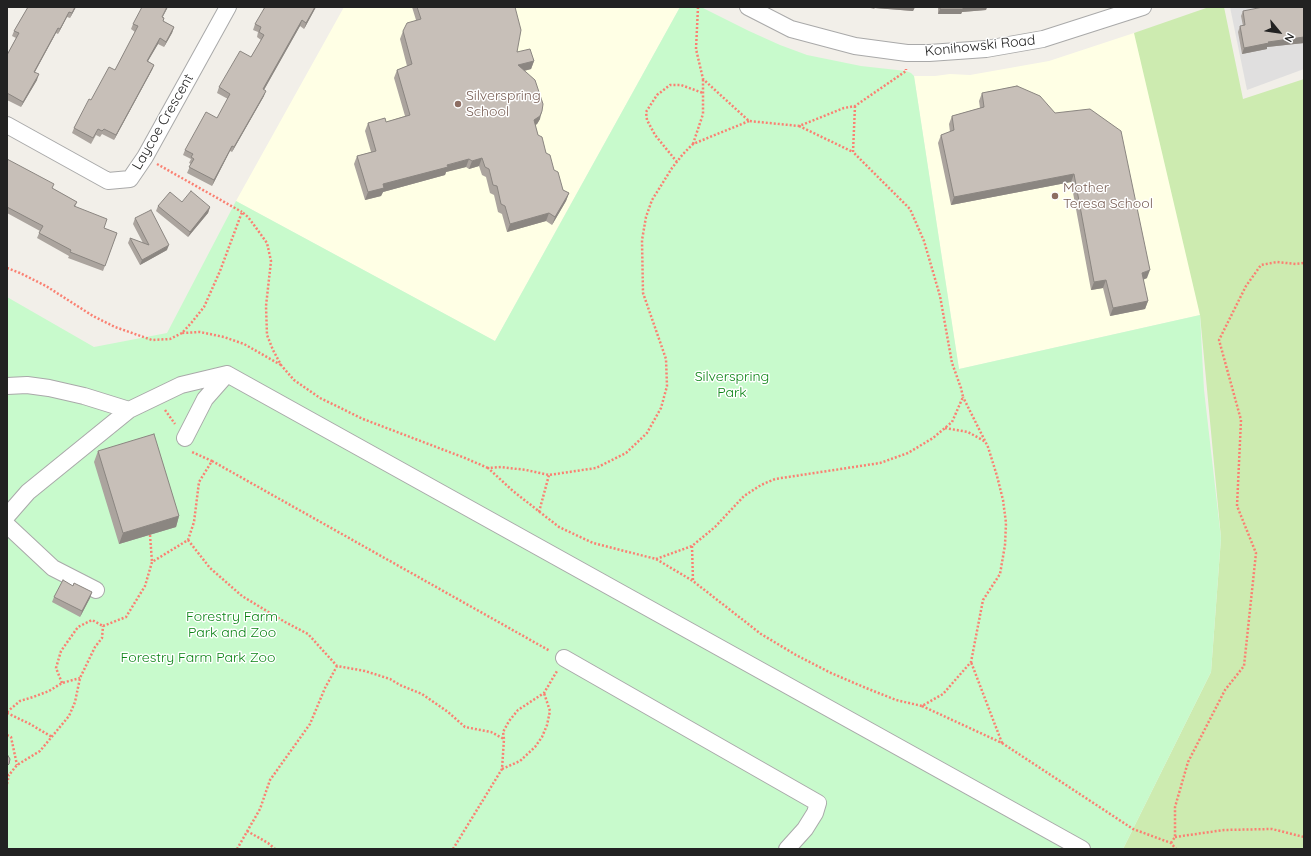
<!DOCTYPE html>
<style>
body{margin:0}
#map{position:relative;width:1311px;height:856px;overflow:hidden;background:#f2efe9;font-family:Quicksand,sans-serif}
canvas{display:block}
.frame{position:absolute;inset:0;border:8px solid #222;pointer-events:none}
.north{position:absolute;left:1259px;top:12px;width:40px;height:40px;-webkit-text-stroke:3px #fff;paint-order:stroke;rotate:119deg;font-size:11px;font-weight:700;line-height:16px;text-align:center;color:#222}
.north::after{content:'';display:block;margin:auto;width:14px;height:18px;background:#222;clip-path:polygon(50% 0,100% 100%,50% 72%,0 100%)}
</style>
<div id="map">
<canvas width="1311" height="856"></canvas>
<div class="frame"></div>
<div class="north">N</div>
</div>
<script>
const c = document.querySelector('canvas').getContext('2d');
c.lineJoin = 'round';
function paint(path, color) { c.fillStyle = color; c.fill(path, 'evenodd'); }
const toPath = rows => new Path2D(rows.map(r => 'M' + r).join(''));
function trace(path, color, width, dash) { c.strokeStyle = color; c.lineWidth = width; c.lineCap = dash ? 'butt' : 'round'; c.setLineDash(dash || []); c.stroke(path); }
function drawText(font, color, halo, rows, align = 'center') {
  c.font = font + ' Quicksand,sans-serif'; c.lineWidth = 3; c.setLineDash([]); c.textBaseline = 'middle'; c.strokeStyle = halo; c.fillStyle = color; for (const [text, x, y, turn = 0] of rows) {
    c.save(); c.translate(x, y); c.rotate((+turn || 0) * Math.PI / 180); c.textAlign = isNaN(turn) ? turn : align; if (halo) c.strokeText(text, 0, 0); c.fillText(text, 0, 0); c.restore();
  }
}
const residential = toPath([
 [1230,7,1304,7,1304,69,1247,90]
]);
const education = toPath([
 [344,7,680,7,495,341,236,201],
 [1146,31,1200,315,959,369,914,76,935,76,950,74,970,75,1049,61,1134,33]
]);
const grass = toPath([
 [1209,7,1224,7,1243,99,1304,79,1304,849,1123,849,1211,672,1221,538,1200,315,1134,33]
]);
const park = toPath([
 [680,7,701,7,749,31,780,45,807,55,861,66,906,71,911,73,914,76,959,369,1200,315,1204,390,1221,538,1211,672,1123,849,7,849,7,297,94,347,167,333,236,201,495,341]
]);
const path = toPath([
 [698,7,696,49,703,79,749,121,799,126,844,108,855,106,906,71,906,69],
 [749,121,693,144,683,154,672,168,652,200,646,217,642,240,643,293,666,359,667,386,661,408,647,433,626,453,596,468,549,475,526,470,501,467,488,468,513,491,559,527,593,543,656,559,693,581,761,634,796,655,831,673,866,688,896,700,922,706,943,694,971,662,983,600,1000,574,1005,545,1006,523,1003,500,997,476,988,447,963,397],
 [799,126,853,152],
 [693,144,703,114,703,79],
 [677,162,655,135,647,120,646,112,657,95,670,85,681,85,703,93],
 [157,164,242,212],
 [7,268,20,273,46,286,93,316,115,327,152,340,170,339,182,333],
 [281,365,244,344,224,337,200,332,182,333,192,322,204,307,220,271,242,212,248,217,254,225,267,243,271,261,266,306,267,335,273,350,281,365,294,380,320,398,363,419,465,458,488,468],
 [165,410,175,424],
 [945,428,968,432,986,442],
 [212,461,550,651],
 [539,512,549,475],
 [150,535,152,562],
 [188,540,210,568,242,596,285,622,308,634,337,666,365,671,390,679,400,685,422,694,448,712,465,727,491,732,504,739],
 [692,546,693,581],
 [656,559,692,546,715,527,744,496,761,485,775,479,880,463,908,453,933,438,952,422,963,397,961,388,952,363,940,296,924,241,910,209,853,152,855,106],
 [103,626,126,617,145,586,152,562,188,540,194,522,199,482,212,461,192,452],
 [62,683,56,668,61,651,73,634,78,627,92,620,103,626],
 [922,706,1002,743,971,662],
 [7,712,20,701,33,697,49,691,62,683,80,678],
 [7,713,30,724,52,737],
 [7,735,11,737,17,765],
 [1002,743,1133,829,1171,843,1176,849],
 [502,769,520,761,535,747,542,737,547,725,550,711,544,693],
 [7,775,9,775,17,765,40,751,69,716,75,702,80,678,95,647,102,638,103,626],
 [7,784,9,775],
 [247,831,268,843,275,849],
 [1175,837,1224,830,1272,829,1304,837],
 [1171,843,1175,837,1175,807,1188,762,1225,690,1244,666,1256,553,1237,506,1241,420,1219,340,1246,286,1261,265,1277,262,1296,264,1304,263],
 [237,849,260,809,270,780,310,724,325,688,337,666],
 [453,849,502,769,504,739,503,732,509,721,518,710,544,693,557,671]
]);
const minor = toPath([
 [748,7,791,29,855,46,907,53,929,53,986,49,1043,39,1143,7],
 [7,125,108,181,130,179,145,157,228,7],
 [7,386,27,385,49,388,84,396,129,410],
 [185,438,205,399,227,374],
 [7,516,28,492,129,410,181,385,227,374,1082,849],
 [7,525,53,568,96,590],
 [564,658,818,803,815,813,805,829,787,849]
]);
const wall = toPath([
 [28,7,76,7,70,18,67,17,58,34,56,33,35,72,37,80,21,107,7,100,7,55,16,38,12,36,14,31],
 [316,7,304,29,300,26,264,90,264,96,232,152,230,151,212,186,187,173,191,164,189,163,191,159,183,155,185,150,217,118,228,99,217,93,219,87,251,57,261,40,257,37,258,32,253,30,255,24],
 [412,7,515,7,517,52,534,61,531,69,524,71,540,119,537,124,535,125,538,135,563,190,569,193,566,201,552,225,546,221,507,232,502,214,498,212,494,195,490,193,486,177,482,175,479,166,469,169,466,167,446,172,445,175,383,192,381,196,365,200,354,164,357,156,371,152,365,131,368,123,386,122,405,116,394,78,397,70,407,66,400,39,403,31,416,20],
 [867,7,915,7,913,11,875,8,874,9],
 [938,7,987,7,986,10,962,12,961,14,938,14],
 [1304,7,1304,43,1267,47,1267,49,1242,54,1238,32,1240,26,1243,26,1241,16,1243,11],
 [163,17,164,18,163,21,174,27,172,33,164,47,158,44,148,61,154,65,152,70,114,140,102,134,100,137,96,135,91,144,72,133,74,128,91,100,115,70,135,32,131,29,133,24],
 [1017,86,1147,278,1143,280,1148,301,1145,309,1110,316,1103,288,1091,290,1071,182,951,205,938,143,941,135,950,132,949,124,952,116,980,108,979,101,982,93],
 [7,159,52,188,77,202,75,207,104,228,117,233,103,271,68,258,69,256,37,238,40,231,7,213],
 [182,202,210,207,208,213,188,237,156,211,158,206],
 [135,218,167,250,140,265,128,243,130,238,143,243,133,224],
 [98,451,179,516,176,527,119,544,94,462],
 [92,592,90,598,80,617,52,602,54,597]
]);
const shadedWall = toPath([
 [75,7,76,7,70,18,72,13],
 [167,7,168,7,160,22,162,17],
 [315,7,316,7,304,29,306,23],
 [875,7,915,7,913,11,875,8],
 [963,7,987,7,986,10,962,12,961,14,938,14,940,9],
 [69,12,67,17,58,34,60,29],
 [302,20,300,26,261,95,263,89],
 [174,27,172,33,164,47,166,42],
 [58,28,56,33,32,77,34,72],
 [1304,37,1304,43,1267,47,1267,49,1242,54,1244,48,1268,42],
 [160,38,158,44,145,66,147,61],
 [534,61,531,69,515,73,518,65],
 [154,65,152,70,114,140,116,135],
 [39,74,37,80,21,107,23,102],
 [266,91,264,96,232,152,234,147],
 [542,111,540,119,537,124,531,128,534,120],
 [232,146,230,151,212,186,214,180],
 [482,158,479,166,469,169,472,161],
 [469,159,466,167,446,172,445,175,383,192,381,196,365,200,368,192,383,184],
 [1074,174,1071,182,951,205,954,197],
 [569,193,566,201,552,225,555,217],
 [210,207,208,213,188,237,190,232],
 [549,213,546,221,507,232,510,224],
 [169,245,167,250,140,265,142,260],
 [1150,270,1147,278,1139,281,1142,273],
 [1106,280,1103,288,1091,290,1094,282],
 [1148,301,1145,309,1110,316,1113,308],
 [179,516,176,527,119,544,123,533],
 [92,592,90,598,80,617,82,611]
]);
const building = toPath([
 [28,7,75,7,72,13,69,12,60,29,58,28,34,72,39,74,23,102,7,93,7,55,19,33,14,31,28,7],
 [142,7,167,7,162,17,164,18,163,21,174,27,166,42,160,38,147,61,154,65,116,135,104,129,102,131,98,129,93,138,74,128,89,99,91,100,109,67,115,70,138,26,133,24,142,7],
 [265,7,315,7,306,23,302,20,263,89,266,91,234,147,232,146,214,180,189,167,194,159,191,157,193,154,185,150,206,112,217,118,230,94,219,87,240,51,251,57,264,35,259,32,261,27,255,24,265,7],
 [417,7,515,7,521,30,517,52,530,49,534,61,518,65,535,80,543,104,542,111,540,116,534,120,538,135,542,137,546,153,550,155,554,170,558,172,563,190,569,193,555,217,549,213,510,224,505,206,501,204,497,186,493,185,489,169,485,167,482,158,472,161,469,159,447,165,448,167,383,184,384,188,368,192,357,156,376,151,368,123,385,118,386,122,410,115,397,70,412,64,403,31,407,23,421,19,417,7],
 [940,7,963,7,963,9,940,9,940,7],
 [1263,7,1304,7,1304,37,1268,42,1269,43,1244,48,1240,26,1245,25,1243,11,1263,7],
 [1017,86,1040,96,1055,113,1090,109,1121,131,1150,270,1142,273,1148,301,1113,308,1106,280,1094,282,1074,174,954,197,941,135,954,130,952,116,984,107,982,93,1017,86],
 [7,159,54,184,52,188,77,202,74,206,107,219,104,228,117,233,105,266,70,252,71,250,39,233,43,226,7,207,7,159],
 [191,191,210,207,190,232,158,206,170,192,182,202,191,191],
 [151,210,169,245,142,260,130,238,149,245,135,218,151,210],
 [154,434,179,516,123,533,98,451,154,434],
 [63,580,73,586,74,583,92,592,82,611,54,597,63,580],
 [7,754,10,759,9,764,7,766,7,754]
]);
const markers = [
 [458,104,4,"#8d6e63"],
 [1055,196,4,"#8d6e63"]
];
const streetNames = [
 ["Konihowski Road",980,46,-6],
 ["Laycoe Crescent",163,122,-60]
];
const educationNames = [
 ["Silverspring",466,96],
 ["School",466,112],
 ["Mother",1063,188],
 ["Teresa School",1063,204]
];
const parkNames = [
 ["Silverspring",732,377],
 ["Park",732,393],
 ["Forestry Farm",232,617],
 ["Park and Zoo",232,633],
 ["Forestry Farm Park Zoo",198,658]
];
paint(residential, '#e0dfdf');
paint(education, '#ffffe5');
paint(grass, '#cdebb0');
paint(park, '#c8facc');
trace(minor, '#a9a9a9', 18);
trace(path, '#fa8072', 2.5, [2, 2]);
trace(minor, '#fff', 16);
paint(wall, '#aba49e');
paint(shadedWall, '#8b8681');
paint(building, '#c7bfb8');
trace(building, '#8b8681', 1);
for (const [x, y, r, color] of markers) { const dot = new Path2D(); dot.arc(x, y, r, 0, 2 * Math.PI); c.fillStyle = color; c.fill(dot); trace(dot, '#fff', 1.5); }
drawText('14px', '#222', '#fff', streetNames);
drawText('14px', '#785e54', '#fff', educationNames, 'left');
drawText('14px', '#0c8416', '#fff', parkNames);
</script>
